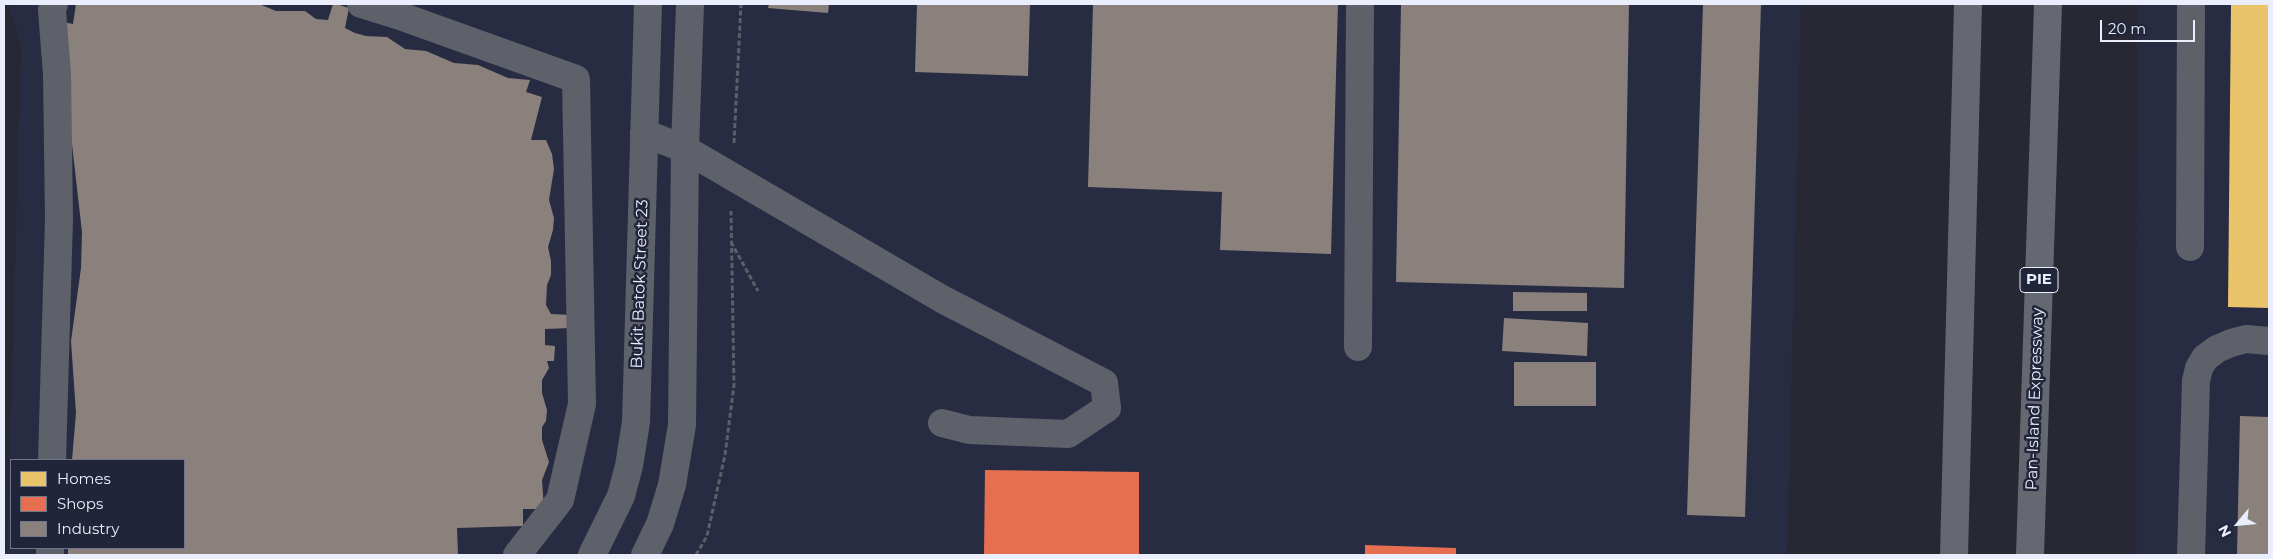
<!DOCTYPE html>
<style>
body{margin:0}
#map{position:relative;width:2273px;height:559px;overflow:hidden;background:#272833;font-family:Montserrat,sans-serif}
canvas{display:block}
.frame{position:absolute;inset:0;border:5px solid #eaedfb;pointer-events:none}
.legend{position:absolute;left:10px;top:459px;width:175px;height:90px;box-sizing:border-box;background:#212539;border:1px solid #717587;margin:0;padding:6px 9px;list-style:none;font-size:15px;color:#eaedfb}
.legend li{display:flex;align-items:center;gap:10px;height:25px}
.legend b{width:25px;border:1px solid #717587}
.north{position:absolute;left:2213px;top:499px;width:50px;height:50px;-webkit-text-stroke:4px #212539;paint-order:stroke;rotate:242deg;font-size:14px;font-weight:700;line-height:20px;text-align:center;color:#eaedfb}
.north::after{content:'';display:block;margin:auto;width:18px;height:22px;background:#eaedfb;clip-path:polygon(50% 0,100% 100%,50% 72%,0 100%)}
.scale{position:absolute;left:2100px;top:20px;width:95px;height:22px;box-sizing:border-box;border:2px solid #eaedfb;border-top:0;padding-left:6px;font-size:15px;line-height:18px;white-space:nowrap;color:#eaedfb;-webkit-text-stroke:4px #212539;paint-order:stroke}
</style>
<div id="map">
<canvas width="2273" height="559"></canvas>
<div class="frame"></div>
<ul class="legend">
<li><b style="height:14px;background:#e9c46a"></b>Homes</li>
<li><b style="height:14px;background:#e76f51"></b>Shops</li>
<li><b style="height:14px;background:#8a817c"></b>Industry</li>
</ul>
<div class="north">N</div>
<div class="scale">20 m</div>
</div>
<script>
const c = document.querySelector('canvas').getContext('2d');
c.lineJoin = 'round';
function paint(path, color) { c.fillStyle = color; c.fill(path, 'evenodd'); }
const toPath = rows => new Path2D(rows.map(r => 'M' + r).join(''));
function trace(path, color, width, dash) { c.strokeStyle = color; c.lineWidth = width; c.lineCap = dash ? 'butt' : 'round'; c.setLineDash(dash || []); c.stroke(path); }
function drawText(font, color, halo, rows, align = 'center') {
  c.font = font + ' Montserrat,sans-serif'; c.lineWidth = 5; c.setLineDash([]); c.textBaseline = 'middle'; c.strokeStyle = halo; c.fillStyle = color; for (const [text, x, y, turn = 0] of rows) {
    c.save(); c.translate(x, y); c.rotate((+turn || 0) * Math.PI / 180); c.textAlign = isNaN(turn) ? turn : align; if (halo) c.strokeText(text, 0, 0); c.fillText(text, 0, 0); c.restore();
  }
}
const built = toPath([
 [8,4,1801,4,1787,555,7,555,21,46],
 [11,460,184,460,184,548,11,548],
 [2137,4,2269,4,2269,555,2136,555]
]);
const homes = toPath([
 [2231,4,2269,4,2269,308,2228,307]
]);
const shops = toPath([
 [985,470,1139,472,1139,555,984,555],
 [1365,545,1456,548,1456,555,1365,555]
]);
const industry = toPath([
 [76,4,259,4,276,11,305,11,316,19,328,20,333,4,336,4,349,8,345,28,355,33,366,36,387,37,405,49,426,51,454,63,478,65,508,78,530,80,526,92,542,97,531,140,546,140,552,154,554,169,549,200,554,218,553,230,548,247,551,261,551,275,547,285,546,305,551,314,572,315,572,328,545,329,545,345,555,346,554,361,547,361,549,368,542,380,542,393,547,410,546,421,542,427,542,440,549,462,542,480,544,509,523,509,523,526,457,528,458,555,68,555,68,548,184,548,184,460,72,460,76,413,71,341,81,268,82,232,58,21,73,24],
 [769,4,829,4,828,13,768,8],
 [917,4,1030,4,1028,76,915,72],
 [1093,4,1338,4,1331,254,1220,250,1222,192,1088,187],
 [1401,4,1629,4,1624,288,1396,282],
 [1703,4,1761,4,1745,517,1687,515],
 [1513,292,1587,293,1587,311,1513,311],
 [1504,318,1588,323,1587,356,1502,351],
 [1514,362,1596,362,1596,406,1514,406],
 [2240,416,2269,417,2269,555,2237,555]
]);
const path = toPath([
 [734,143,741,4],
 [731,242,758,291],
 [696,555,707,536,725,455,734,385,731,211]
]);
const minor = toPath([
 [361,4,403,17,576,79,582,404,560,500,517,555],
 [644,133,685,149,942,299,1104,383,1107,408,1068,434,969,430,942,423],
 [2190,247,2191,4],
 [1358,347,1360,4],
 [52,460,59,219,57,75,52,10,54,4],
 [50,555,50,548],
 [592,555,621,496,629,466,636,422,648,4],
 [645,555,660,524,672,485,682,425,685,149,690,4],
 [2191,555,2196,381,2199,368,2205,358,2217,349,2231,343,2246,339,2269,341]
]);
const highway = toPath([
 [1954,555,1968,4],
 [2030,555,2048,4]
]);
const shields = [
 [2039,280,38]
];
const shieldNames = [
 ["PIE",2039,280]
];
const streetNames = [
 ["Bukit Batok Street 23",640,284,-88],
 ["Pan-Island Expressway",2035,399,-88]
];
paint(built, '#272c43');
paint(homes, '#e9c46a');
paint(shops, '#e76f51');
paint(industry, '#8a817c');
trace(path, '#5d5e68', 3, [5, 2.5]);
trace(minor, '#5e606a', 28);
trace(highway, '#656771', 28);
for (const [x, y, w] of shields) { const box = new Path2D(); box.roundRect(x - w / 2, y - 12.5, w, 25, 4); c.fillStyle = '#212539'; c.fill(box); trace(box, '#eaedfb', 1); }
drawText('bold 15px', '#eaedfb', null, shieldNames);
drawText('16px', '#eaedfb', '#212539', streetNames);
</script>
